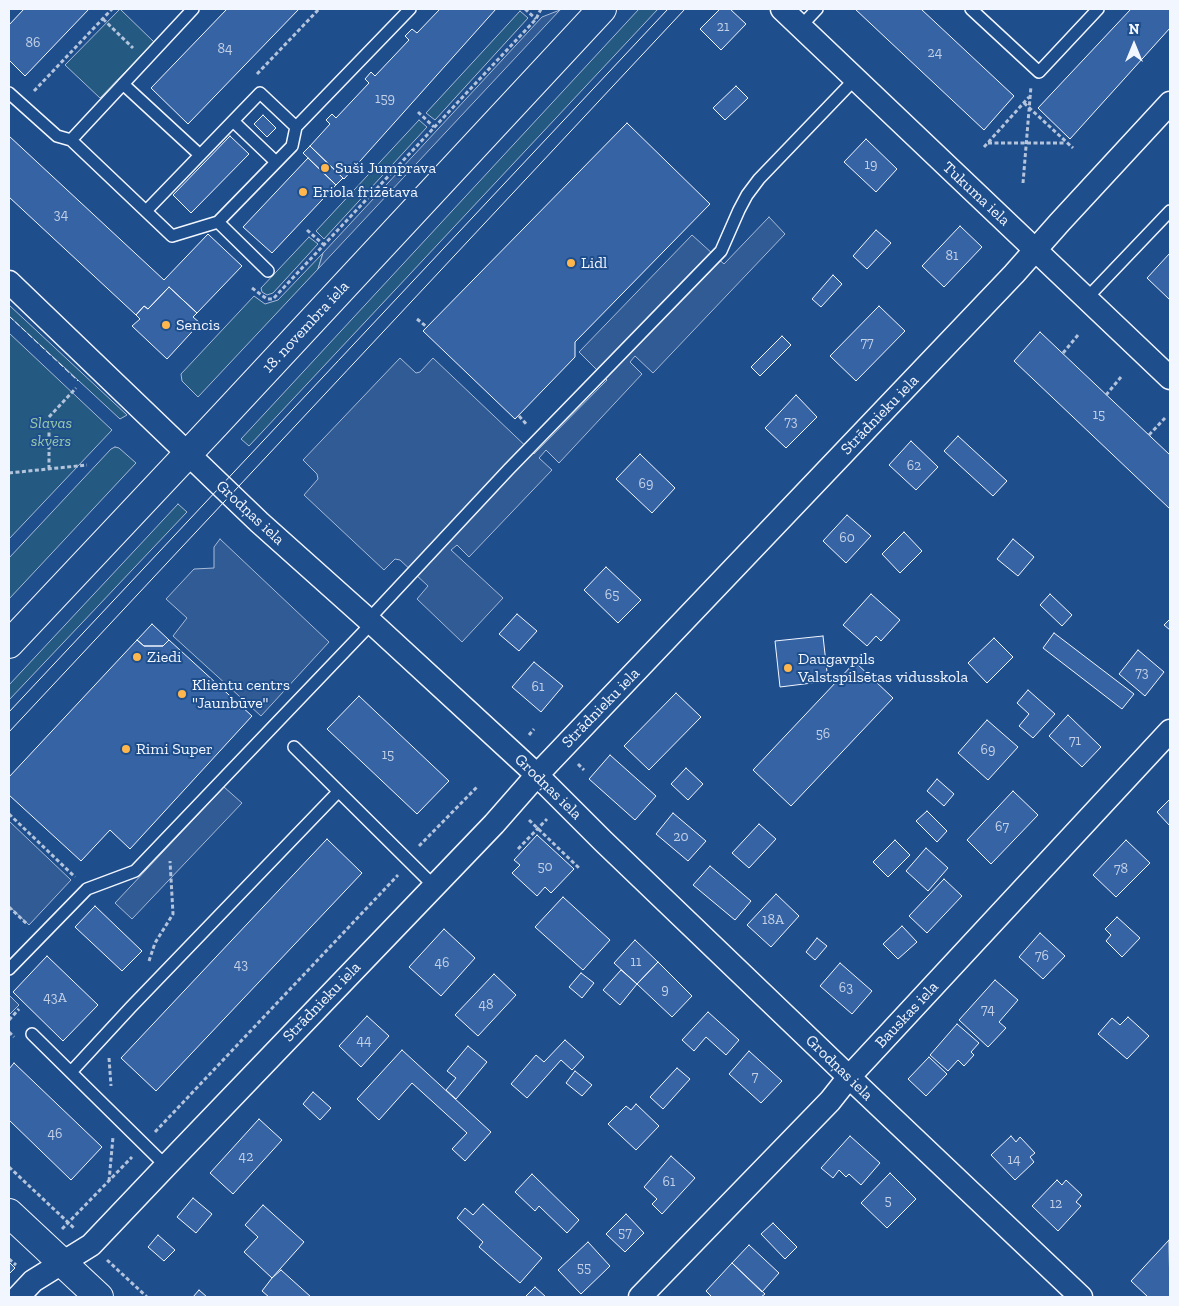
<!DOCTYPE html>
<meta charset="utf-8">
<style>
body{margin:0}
#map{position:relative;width:1179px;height:1306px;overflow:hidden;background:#1f4e8c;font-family:"Zilla Slab",serif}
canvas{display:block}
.frame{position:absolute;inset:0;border:10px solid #f2f6ff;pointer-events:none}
.north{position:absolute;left:1109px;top:20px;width:50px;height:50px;-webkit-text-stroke:4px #1f4e8c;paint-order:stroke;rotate:0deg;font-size:14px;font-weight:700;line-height:20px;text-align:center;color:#f2f6ff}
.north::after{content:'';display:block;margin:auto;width:18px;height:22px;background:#f2f6ff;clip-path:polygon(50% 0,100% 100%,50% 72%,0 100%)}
</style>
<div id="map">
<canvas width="1179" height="1306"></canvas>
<div class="frame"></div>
<div class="north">N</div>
</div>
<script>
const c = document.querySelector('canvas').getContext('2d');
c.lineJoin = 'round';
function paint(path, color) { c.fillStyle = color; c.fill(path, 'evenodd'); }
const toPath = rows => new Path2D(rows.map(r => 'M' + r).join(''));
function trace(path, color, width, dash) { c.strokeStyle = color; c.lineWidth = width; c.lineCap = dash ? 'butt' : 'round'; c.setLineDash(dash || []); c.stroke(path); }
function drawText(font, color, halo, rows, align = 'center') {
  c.font = font + ' "Zilla Slab",serif'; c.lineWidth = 4; c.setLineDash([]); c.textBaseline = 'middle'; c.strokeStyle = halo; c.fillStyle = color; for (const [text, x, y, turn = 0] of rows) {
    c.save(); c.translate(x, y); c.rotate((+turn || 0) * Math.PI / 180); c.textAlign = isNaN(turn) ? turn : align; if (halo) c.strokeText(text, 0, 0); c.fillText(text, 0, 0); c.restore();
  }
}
const green = toPath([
 [120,9,154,42,100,98,65,65,120,9],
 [639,9,658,9,249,446,241,439,639,9],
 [520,11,528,18,435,120,426,113,520,11],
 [419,120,427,127,324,239,316,231,419,120],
 [309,237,318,244,273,293,267,295,262,292,261,288,309,237],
 [323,253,318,269,198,397,182,381,181,374,254,296,265,304,278,300,323,253],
 [9,305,127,415,120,419,9,316,9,305],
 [9,333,112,430,9,539,9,333],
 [115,447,119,448,136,463,9,599,9,558,111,449,115,447],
 [178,504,187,512,9,700,9,685,178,504]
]);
const parking = toPath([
 [560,10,318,269,323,253,542,17,560,10],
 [769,217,785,234,653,373,635,356,630,362,642,374,559,463,546,450,539,458,552,470,469,557,457,545,451,550,503,598,462,642,417,599,428,586,400,560,395,559,384,570,304,495,318,479,317,474,303,460,400,358,416,373,420,372,433,358,534,454,607,380,579,352,692,235,724,264,769,217],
 [220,539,329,642,261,716,173,636,187,618,166,599,194,569,214,568,214,547,220,539],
 [224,787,242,803,132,919,115,903,224,787],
 [9,821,71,880,29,925,9,906,9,821],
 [9,995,19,1005,9,1015,9,995]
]);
const building = toPath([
 [24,9,89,9,25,76,9,60,9,25,24,9],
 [227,9,299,9,188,124,151,88,227,9],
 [440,9,496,9,344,179,310,146,330,124,326,120,332,114,336,118,369,83,365,79,371,72,375,76,409,40,405,36,412,29,417,33,440,9],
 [720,9,730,9,746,24,721,50,700,29,720,9],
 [855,9,921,9,1014,96,984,130,855,9],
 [1131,9,1170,9,1170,28,1070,139,1038,108,1131,9],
 [736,86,748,98,725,120,713,108,736,86],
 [263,115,276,128,267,137,254,124,263,115],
 [627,123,710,204,575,342,575,357,515,419,423,331,627,123],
 [9,136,164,280,208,234,242,266,197,313,169,287,148,309,144,306,136,315,9,197,9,136],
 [230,136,249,154,191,213,173,195,230,136],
 [866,139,897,169,876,192,844,162,866,139],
 [310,146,343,178,336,185,303,153,310,146],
 [308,158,336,185,272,253,243,227,308,158],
 [960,226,982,247,944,287,922,266,960,226],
 [876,230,891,243,867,269,853,256,876,230],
 [1170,253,1170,300,1147,278,1170,253],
 [833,275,842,284,821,307,812,299,833,275],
 [169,287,197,313,193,317,200,323,167,359,132,326,140,319,136,315,144,306,148,309,169,287],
 [879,306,905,331,856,381,830,356,879,306],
 [1040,332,1170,455,1170,509,1014,361,1040,332],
 [782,336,791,345,760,376,751,367,782,336],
 [796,395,817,417,786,448,765,428,796,395],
 [958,436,1007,481,993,496,944,451,958,436],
 [911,441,938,467,916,490,889,465,911,441],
 [640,454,675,488,652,513,616,479,640,454],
 [847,515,871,536,846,563,823,541,847,515],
 [904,532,922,551,900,573,882,554,904,532],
 [1013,539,1034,557,1018,576,997,559,1013,539],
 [606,567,641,600,618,623,584,590,606,567],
 [871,594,900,620,881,641,876,636,867,646,843,625,871,594],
 [1050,594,1072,615,1062,626,1040,605,1050,594],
 [517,614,537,631,519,651,499,634,517,614],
 [1170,619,1170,630,1164,625,1170,619],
 [152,624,169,640,163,646,144,646,137,640,152,624],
 [1054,633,1134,694,1122,709,1043,648,1054,633],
 [823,636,828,681,780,687,775,641,823,636],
 [994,638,1013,657,987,683,968,663,994,638],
 [137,640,144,646,163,646,169,640,252,716,130,849,110,830,81,861,9,795,9,777,137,640],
 [1138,650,1164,672,1145,696,1119,674,1138,650],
 [534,662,563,686,541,712,512,687,534,662],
 [855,662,893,698,791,806,753,770,855,662],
 [1028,690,1055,714,1033,738,1019,726,1029,714,1017,703,1028,690],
 [676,693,701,717,649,770,624,746,676,693],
 [359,696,449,781,417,814,327,729,359,696],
 [1068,715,1101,747,1082,767,1049,736,1068,715],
 [987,720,1018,747,988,780,958,753,987,720],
 [610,755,656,796,635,820,589,779,610,755],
 [686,768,703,784,688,800,671,784,686,768],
 [937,779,954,794,944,806,927,791,937,779],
 [1013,791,1038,815,991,864,967,840,1013,791],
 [1170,799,1170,826,1157,812,1170,799],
 [927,811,947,831,937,842,916,821,927,811],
 [673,813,706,841,688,861,656,834,673,813],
 [759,824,776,839,749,868,732,853,759,824],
 [537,835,574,869,551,893,545,887,537,896,512,873,520,865,514,860,537,835],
 [327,839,362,873,156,1091,121,1058,327,839],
 [895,840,910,855,888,877,873,862,895,840],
 [1126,840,1150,863,1116,897,1093,875,1126,840],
 [926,848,948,868,928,891,906,871,926,848],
 [710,866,751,901,735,920,693,885,710,866],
 [944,879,962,896,927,933,909,916,944,879],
 [776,894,799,916,771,947,747,925,776,894],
 [563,897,610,940,583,970,535,927,563,897],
 [95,906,142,951,122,971,75,927,95,906],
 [1117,917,1140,938,1122,957,1106,941,1111,935,1105,929,1117,917],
 [902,926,917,942,898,959,883,944,902,926],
 [444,929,475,958,441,996,409,967,444,929],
 [1040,933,1065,956,1043,979,1019,957,1040,933],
 [817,938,827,946,815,960,806,952,817,938],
 [635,940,658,962,637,984,614,963,635,940],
 [47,956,98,1005,63,1041,13,992,47,956],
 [658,962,692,996,672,1017,637,984,658,962],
 [840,963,872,991,852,1014,820,986,840,963],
 [621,970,637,984,620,1005,603,990,621,970],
 [581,973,594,983,582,998,569,987,581,973],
 [494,974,516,995,478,1036,455,1015,494,974],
 [995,980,1018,1000,999,1022,1006,1028,988,1047,959,1020,995,980],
 [708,1012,739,1040,726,1055,706,1037,694,1051,682,1040,708,1012],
 [367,1016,389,1036,361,1067,339,1046,367,1016],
 [1128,1017,1149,1036,1127,1059,1098,1034,1112,1018,1120,1025,1128,1017],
 [957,1024,979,1043,971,1052,974,1055,964,1066,958,1060,948,1071,930,1055,957,1024],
 [565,1040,584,1057,572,1070,561,1060,527,1098,511,1084,536,1055,544,1062,565,1040],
 [468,1046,487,1062,456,1099,446,1090,456,1078,447,1071,468,1046],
 [402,1050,491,1132,465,1161,452,1149,467,1133,412,1083,379,1120,357,1099,402,1050],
 [749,1051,782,1081,761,1103,729,1074,749,1051],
 [929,1057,947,1074,926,1096,908,1079,929,1057],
 [14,1063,102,1147,71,1180,9,1120,9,1069,14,1063],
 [677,1068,690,1079,663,1109,650,1097,677,1068],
 [575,1071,592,1085,582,1096,566,1083,575,1071],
 [313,1092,331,1108,320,1120,303,1104,313,1092],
 [636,1104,659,1126,636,1150,608,1124,626,1106,631,1110,636,1104],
 [259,1119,282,1140,233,1194,210,1173,259,1119],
 [850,1136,880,1163,861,1185,849,1174,846,1177,839,1170,833,1178,821,1168,850,1136],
 [1011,1136,1016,1142,1020,1137,1035,1153,1030,1157,1034,1162,1015,1180,991,1155,1011,1136],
 [671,1156,695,1178,662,1214,652,1204,657,1199,644,1187,671,1156],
 [890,1173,916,1199,887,1228,861,1203,890,1173],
 [532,1174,579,1220,567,1233,539,1206,535,1211,515,1192,532,1174],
 [1057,1180,1062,1185,1066,1180,1082,1195,1076,1202,1081,1206,1058,1231,1032,1206,1057,1180],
 [193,1198,212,1214,196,1233,177,1217,193,1198],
 [483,1204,542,1258,520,1283,479,1247,483,1242,457,1218,465,1208,473,1215,483,1204],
 [263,1205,304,1242,272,1278,244,1252,258,1237,245,1225,263,1205],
 [626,1214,644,1233,625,1252,606,1234,626,1214],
 [773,1223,797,1247,785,1259,761,1234,773,1223],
 [158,1235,175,1250,164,1261,148,1247,158,1235],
 [1169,1240,1170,1297,1148,1297,1131,1281,1169,1240],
 [588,1242,610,1266,581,1294,558,1270,588,1242],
 [749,1245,779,1273,762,1292,732,1263,749,1245],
 [9,1262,15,1268,9,1274,9,1262],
 [732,1263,765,1294,761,1297,712,1297,706,1291,732,1263],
 [281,1270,311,1297,269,1297,262,1291,272,1278,281,1270],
 [535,1287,546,1297,525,1297,535,1287],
 [199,1290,207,1297,193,1297,199,1290]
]);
const path = toPath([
 [525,9,536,19],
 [103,19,133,48],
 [257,74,319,9],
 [34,91,112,9],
 [1024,103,1073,148],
 [418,112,434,127],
 [988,143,1066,143],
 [984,147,1029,97],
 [1023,183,1031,86],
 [307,230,324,245],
 [252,288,267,299,273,299,536,19,541,9],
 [1169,318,1170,318],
 [417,319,427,327],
 [1063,353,1078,335],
 [1106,395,1121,377],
 [519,416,527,425],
 [1149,435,1165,418],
 [49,469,49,417,76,388],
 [9,473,87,465],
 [529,735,534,729],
 [578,764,584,770],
 [9,814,75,877],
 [529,820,579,868],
 [419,846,477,787],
 [518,849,547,819],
 [9,907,27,924],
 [149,961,155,943,173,914,170,861],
 [9,1020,19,1009],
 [9,1032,14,1037],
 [109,1058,111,1086],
 [155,1132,398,875],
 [9,1167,74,1228],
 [109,1181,113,1137],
 [62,1229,132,1157],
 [9,1259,16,1265],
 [107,1260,147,1297]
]);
const service = toPath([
 [971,9,1039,72,1098,9],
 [801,26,817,9],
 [123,84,200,155],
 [9,93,57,136,71,140,172,236,218,222,292,146,296,127,410,9],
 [233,121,276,162],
 [71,140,193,9],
 [146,211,260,93,296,127],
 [218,222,268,271],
 [1086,299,1170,211],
 [368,620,509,469,721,251,739,210,747,195,759,179,855,79],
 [294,747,434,886],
 [9,969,87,889,135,871,372,623],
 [32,1034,166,1166],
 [71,1072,131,1007,338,792]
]);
const minor = toPath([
 [782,9,1170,378],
 [9,282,259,522,372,623,537,775,603,841,849,1077,1081,1297],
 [18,1297,33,1281,91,1245,166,1166,494,824,537,775,1014,274,1060,222,1170,103],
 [640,1297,830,1101,849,1077,1170,731]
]);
const tertiary = toPath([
 [9,1213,99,1297]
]);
const primary = toPath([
 [9,644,216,424,602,9]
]);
const tram = toPath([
 [9,712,668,9],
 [9,732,685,9]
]);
const fence = toPath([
 [9,316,78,381]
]);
const markers = [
 [325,168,5,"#ffb74d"],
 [303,192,5,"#ffb74d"],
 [571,263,5,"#ffb74d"],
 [166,325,5,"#ffb74d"],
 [137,657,5,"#ffb74d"],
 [788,668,5,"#ffb74d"],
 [182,694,5,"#ffb74d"],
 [126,749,5,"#ffb74d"]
];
const numberNames = [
 ["21",723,27],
 ["86",33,43],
 ["84",225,49],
 ["24",935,53],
 ["159",385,99],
 ["19",871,165],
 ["34",61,215],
 ["81",952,256],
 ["77",867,343],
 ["15",1099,415],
 ["73",791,422],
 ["62",914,466],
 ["69",646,484],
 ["60",847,538],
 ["65",612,595],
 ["73",1142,673],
 ["61",538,687],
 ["56",823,734],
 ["71",1075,741],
 ["69",988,750],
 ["15",388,755],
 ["67",1002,827],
 ["20",681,837],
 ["50",545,867],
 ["78",1121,869],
 ["18A",773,920],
 ["76",1042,956],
 ["11",636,962],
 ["46",442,963],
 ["43",241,965],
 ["63",846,988],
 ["9",665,990],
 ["43A",55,998],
 ["48",486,1005],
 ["74",988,1010],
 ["44",364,1041],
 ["7",755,1077],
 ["46",55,1134],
 ["42",246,1157],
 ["14",1014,1160],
 ["61",669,1182],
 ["5",888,1201],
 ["12",1056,1204],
 ["57",625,1233],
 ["55",584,1268]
];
const poiNames = [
 ["Suši Jumprava",335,168],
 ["Eriola frizētava",313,192],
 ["Lidl",581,263],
 ["Sencis",176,325],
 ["Ziedi",147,657],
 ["Daugavpils",798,659],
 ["Valstspilsētas vidusskola",798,677],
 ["Klientu centrs",192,685],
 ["\"Jaunbūve\"",192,703],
 ["Rimi Super",136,749]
];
const streetNames = [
 ["Tukuma iela",976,194,43],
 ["18. novembra iela",306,327,-47],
 ["Strādnieku iela",880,415,-46],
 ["Grodņas iela",250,513,43],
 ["Strādnieku iela",601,708,-46],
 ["Grodņas iela",548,787,44],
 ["Strādnieku iela",322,1002,-46],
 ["Bauskas iela",907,1015,-47],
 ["Grodņas iela",839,1068,44]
];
const parkNames = [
 ["Slavas",51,423],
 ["skvērs",51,441]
];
paint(green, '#245a82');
trace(green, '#a8bbd7', 1);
paint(parking, '#305b95');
trace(parking, '#a8bbd7', 1);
paint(building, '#3563a3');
trace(building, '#f2f6ff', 1);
trace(service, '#f2f6ff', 14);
trace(minor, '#f2f6ff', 25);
trace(tertiary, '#f2f6ff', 30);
trace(primary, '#f2f6ff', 30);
trace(path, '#b3c4dc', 3, [4, 2.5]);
trace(service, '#1f4e8c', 11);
trace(minor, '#1f4e8c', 22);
trace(tertiary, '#1f4e8c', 28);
trace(primary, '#1f4e8c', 28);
trace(tram, '#f2f6ff', 1);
trace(fence, '#f2f6ff', 1, [6, 2.5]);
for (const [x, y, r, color] of markers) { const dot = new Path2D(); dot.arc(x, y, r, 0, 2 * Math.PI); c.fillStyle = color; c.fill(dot); trace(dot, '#1f4e8c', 2); }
drawText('14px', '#c3d1e8', null, numberNames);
drawText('16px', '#f2f6ff', '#1f4e8c', poiNames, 'left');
drawText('16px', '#f2f6ff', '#1f4e8c', streetNames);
drawText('italic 16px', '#97c8a6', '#1f4e8c', parkNames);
</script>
